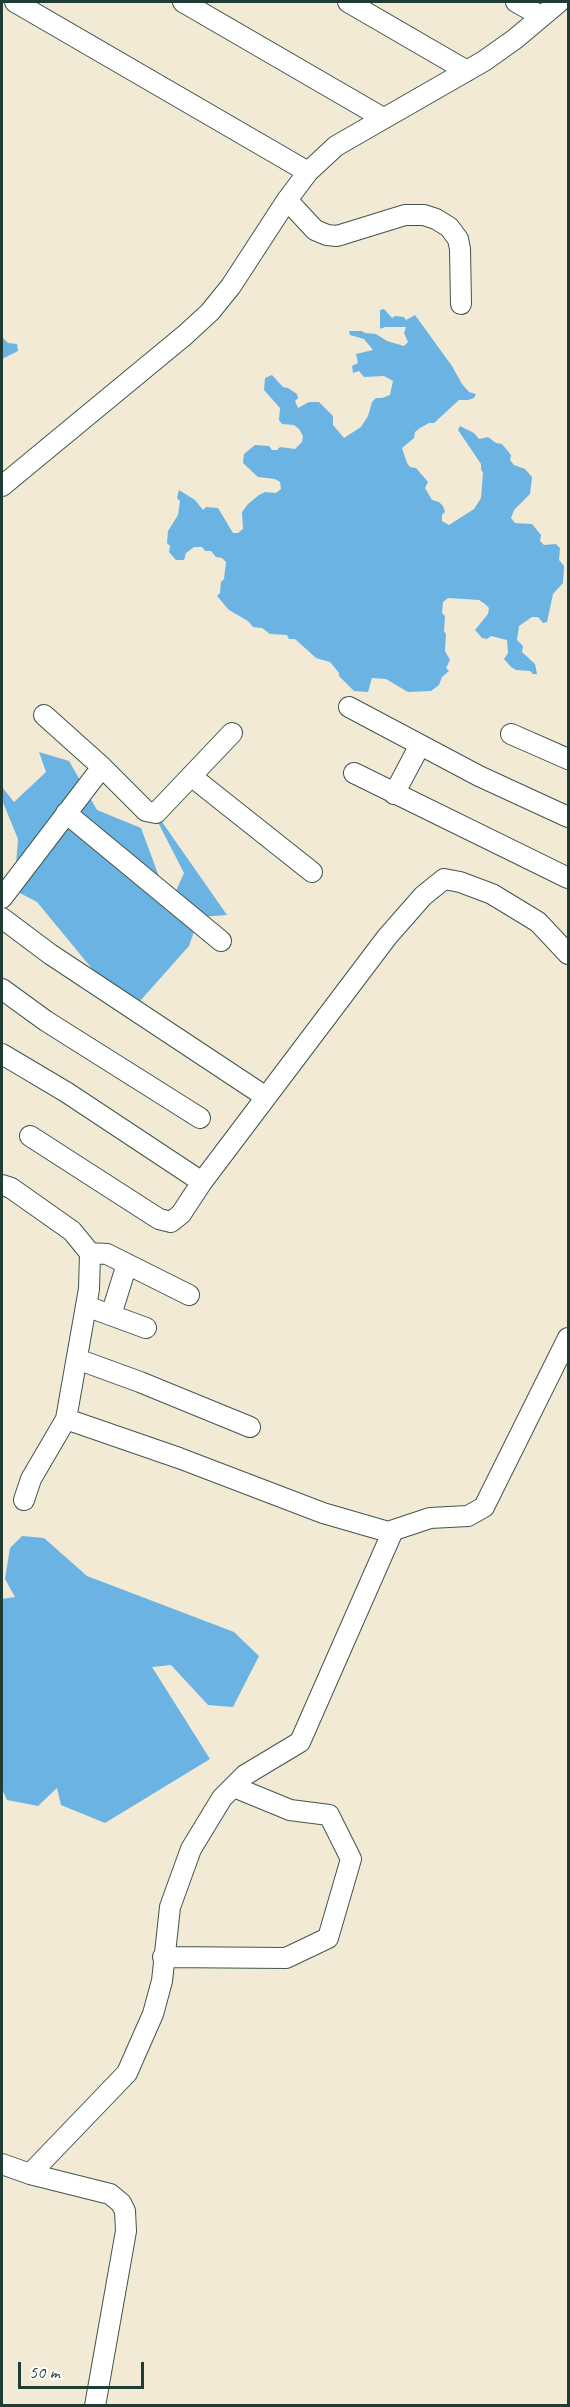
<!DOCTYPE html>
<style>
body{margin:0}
#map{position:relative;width:570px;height:2407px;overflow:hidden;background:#f2ead5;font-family:Caveat,sans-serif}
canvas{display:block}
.frame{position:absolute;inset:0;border:3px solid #1f3d34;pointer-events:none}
.scale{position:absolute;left:18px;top:2362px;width:126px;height:27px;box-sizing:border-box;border:3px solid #1f3d34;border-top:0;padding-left:8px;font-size:18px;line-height:21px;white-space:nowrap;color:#1f3d34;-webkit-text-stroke:4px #fff;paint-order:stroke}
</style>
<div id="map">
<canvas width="570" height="2407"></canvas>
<div class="frame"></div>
<div class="scale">50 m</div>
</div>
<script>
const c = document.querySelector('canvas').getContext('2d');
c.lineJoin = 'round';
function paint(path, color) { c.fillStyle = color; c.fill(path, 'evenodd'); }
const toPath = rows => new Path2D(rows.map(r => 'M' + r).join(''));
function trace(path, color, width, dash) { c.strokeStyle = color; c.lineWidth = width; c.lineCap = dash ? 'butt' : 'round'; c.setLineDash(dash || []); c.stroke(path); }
const water = toPath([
 [384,309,392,318,395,316,404,317,406,320,415,315,452,366,462,384,469,392,476,394,474,398,468,400,459,400,434,423,429,423,420,428,415,432,414,438,402,448,407,463,410,467,416,468,428,482,425,488,432,500,439,502,443,506,445,512,442,515,442,521,449,525,474,509,481,498,483,473,481,469,481,464,458,430,460,426,474,433,479,439,488,437,496,443,502,444,511,455,510,460,514,465,525,469,532,477,530,494,514,510,511,518,515,523,532,524,541,535,540,541,544,545,556,544,560,548,559,560,564,566,563,583,553,594,547,622,543,623,538,617,532,617,519,626,517,640,523,646,522,652,535,664,537,674,533,674,530,671,516,670,511,667,504,659,508,653,507,640,491,636,487,639,482,638,475,630,488,614,489,608,485,604,479,600,448,598,443,602,442,613,445,616,444,631,446,634,445,651,450,660,446,668,449,671,442,677,439,685,431,691,408,692,386,679,372,678,368,692,354,691,339,676,339,673,330,662,316,658,295,639,289,639,287,635,270,634,262,628,253,627,248,621,229,610,217,596,220,593,221,582,224,579,226,562,222,558,216,557,211,551,205,551,202,547,194,547,186,553,184,560,176,560,169,552,170,546,167,543,168,531,178,515,180,501,177,498,179,490,195,500,203,510,206,507,218,508,233,533,238,533,243,529,242,512,248,504,259,495,265,492,276,493,281,489,280,482,275,479,258,477,243,463,244,454,255,445,269,446,272,450,277,450,280,447,295,449,302,442,303,436,299,429,294,425,282,424,279,420,280,408,264,390,265,378,272,375,283,387,288,388,297,394,298,398,295,401,298,408,309,402,319,402,333,416,333,425,344,438,361,427,368,416,372,402,376,398,382,398,390,395,393,381,384,376,364,377,359,371,353,373,352,366,358,363,356,354,373,350,364,339,350,335,349,331,362,331,365,333,376,334,387,341,404,346,408,342,404,333,406,327,385,327,380,329,380,310],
 [2,337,8,343,17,344,18,351,2,359],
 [39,752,69,761,97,810,141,828,164,890,176,891,184,873,146,799,227,915,199,917,189,946,140,1001,117,999,37,902,14,890,18,839,2,800,2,787,14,802,46,772],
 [22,1536,44,1538,87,1576,234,1632,259,1656,233,1707,208,1705,171,1665,152,1667,210,1759,105,1823,61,1805,57,1788,38,1806,7,1800,2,1789,2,1599,15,1597,5,1579,10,1548]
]);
const minor = toPath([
 [15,2,308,172],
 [183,2,383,118],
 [348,2,467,71],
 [516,2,541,16],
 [287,200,315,230,327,235,337,236,405,215,424,215,436,219,449,227,458,239,460,249,461,304],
 [2,486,185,335,210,312,231,286,287,200,308,172,336,146,484,61,515,39,559,2],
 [349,707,479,776,568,817],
 [511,734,568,759],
 [102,767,146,811,156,813,232,733],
 [354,773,568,878],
 [191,776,312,872],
 [394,794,420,745],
 [66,813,221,941],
 [2,898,102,767,44,715],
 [2,918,50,954,266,1097],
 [2,989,46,1021,200,1118],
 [2,1054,66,1092,202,1182],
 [30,1136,159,1219,171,1222,181,1214,202,1182,387,937,423,896,444,879,460,882,492,894,538,922,568,954],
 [2,1185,11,1188,72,1231,90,1253,89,1289,66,1419,179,1458,323,1513,392,1533,300,1742,245,1775,222,1798,191,1849,170,1907,162,1981,153,2014,127,2073,30,2174],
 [90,1253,107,1254,189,1295],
 [86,1306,146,1328],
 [111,1315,127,1264],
 [77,1359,140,1382,250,1427],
 [24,1500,31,1479,66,1419],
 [388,1532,430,1518,468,1516,484,1507,568,1338],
 [163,1957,286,1958,328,1938,351,1859,329,1815,290,1810,234,1787],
 [2,2164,30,2174,110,2194,121,2203,125,2211,126,2231,95,2406]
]);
paint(water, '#6bb3e2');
trace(minor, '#3f574c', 22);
trace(minor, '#fff', 20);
</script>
